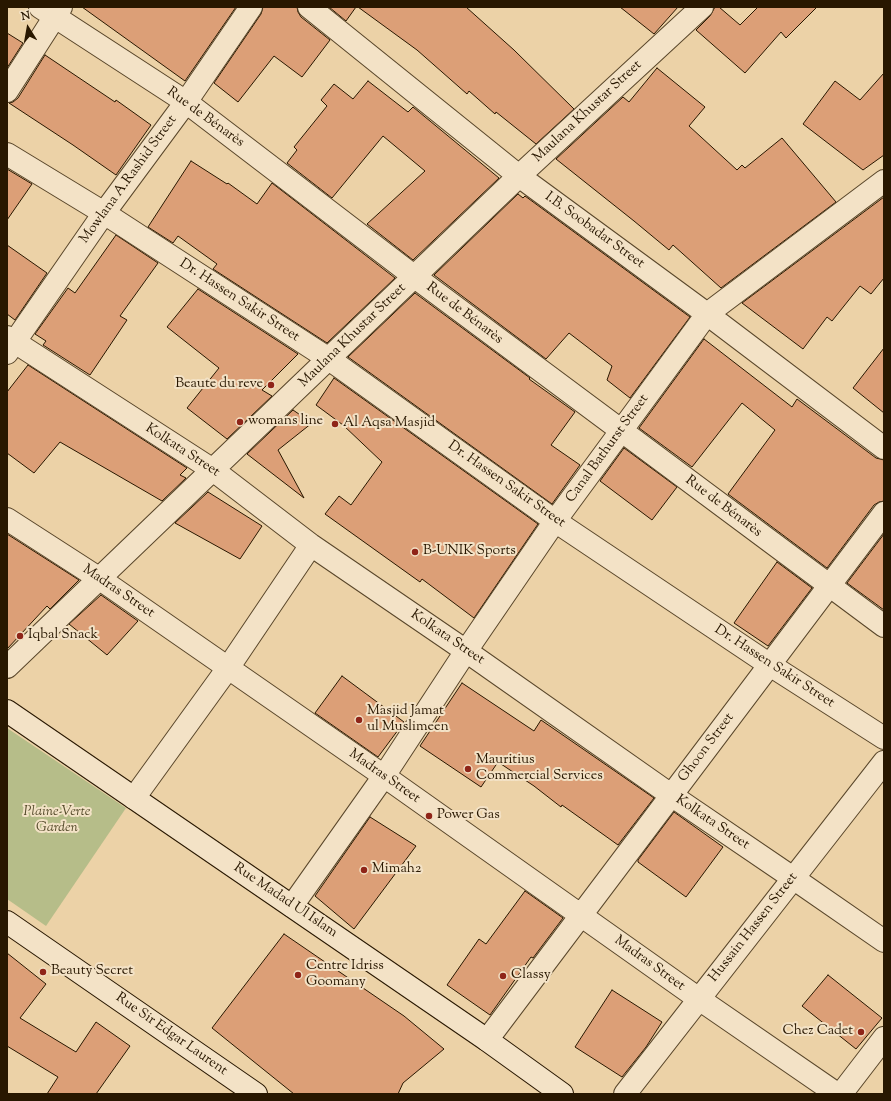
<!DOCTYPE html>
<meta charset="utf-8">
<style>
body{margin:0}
#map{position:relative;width:891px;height:1101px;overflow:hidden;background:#ecd2a7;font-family:"Sorts Mill Goudy",serif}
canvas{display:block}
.frame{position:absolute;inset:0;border:8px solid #281700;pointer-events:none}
.north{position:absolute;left:8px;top:8px;width:40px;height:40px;-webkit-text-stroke:3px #f3e2c6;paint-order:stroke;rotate:349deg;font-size:11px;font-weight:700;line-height:16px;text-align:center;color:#281700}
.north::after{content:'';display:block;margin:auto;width:14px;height:18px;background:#281700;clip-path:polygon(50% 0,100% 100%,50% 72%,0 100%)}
</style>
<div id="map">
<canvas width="891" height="1101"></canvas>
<div class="frame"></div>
<div class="north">N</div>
</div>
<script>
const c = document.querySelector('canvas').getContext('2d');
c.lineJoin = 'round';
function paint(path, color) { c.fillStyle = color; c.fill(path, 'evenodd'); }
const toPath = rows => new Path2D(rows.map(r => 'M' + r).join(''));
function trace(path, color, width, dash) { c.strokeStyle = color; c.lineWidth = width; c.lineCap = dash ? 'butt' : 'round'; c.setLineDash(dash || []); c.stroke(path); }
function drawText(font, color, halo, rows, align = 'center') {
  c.font = font + ' "Sorts Mill Goudy",serif'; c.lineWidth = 4; c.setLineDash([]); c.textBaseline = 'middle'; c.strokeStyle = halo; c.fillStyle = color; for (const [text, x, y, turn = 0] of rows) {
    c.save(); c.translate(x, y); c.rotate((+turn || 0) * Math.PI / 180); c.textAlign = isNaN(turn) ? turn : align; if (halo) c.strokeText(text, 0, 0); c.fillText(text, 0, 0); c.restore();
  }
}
const green = toPath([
 [7,728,126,808,46,926,7,899]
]);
const building = toPath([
 [82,7,236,7,185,81,82,7],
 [263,7,297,7,298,12,301,17,330,40,302,77,274,56,238,102,214,83,261,14,263,7],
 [329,7,356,7,346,21,329,7],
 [358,7,466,7,514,50,574,109,536,144,496,112,495,114,469,91,467,94,417,50,358,7],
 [620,7,678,7,654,34,620,7],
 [715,7,719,7,740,25,758,7,817,7,786,38,781,32,745,73,696,30,710,16,715,7],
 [7,33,23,43,7,68,7,33],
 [45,55,115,102,116,100,151,125,116,175,73,145,9,103,13,102,18,98,45,55],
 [657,68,705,107,689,126,737,170,742,165,745,168,782,138,836,202,721,288,673,245,669,250,634,221,556,159,623,97,629,102,657,68],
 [884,73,884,155,863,170,803,124,835,81,860,100,884,73],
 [368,81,408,112,413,107,499,178,413,260,367,224,425,171,383,136,332,198,287,163,297,150,294,147,327,106,321,100,334,84,353,99,368,81],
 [191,161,227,184,228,183,257,204,272,183,395,278,327,343,213,269,217,264,178,236,173,243,148,227,191,161],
 [7,169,32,184,7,220,7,169],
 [518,194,523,198,525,196,690,317,630,398,607,380,612,366,569,333,546,359,434,275,518,194],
 [884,197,884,278,871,294,860,286,832,321,827,317,803,349,742,303,884,197],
 [116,235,158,263,120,316,127,320,90,375,43,345,46,341,35,334,68,288,75,293,116,235],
 [7,245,47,273,15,320,7,314,7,245],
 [198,289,298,354,262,390,272,396,227,439,187,408,219,368,167,327,198,289],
 [415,293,530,378,529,379,575,412,551,445,580,465,552,504,348,357,415,293],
 [704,339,792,407,797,399,876,458,884,460,884,501,879,502,874,505,827,568,728,494,775,430,742,403,692,467,639,428,704,339],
 [884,348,884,413,853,388,884,348],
 [28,365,187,468,180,475,186,478,162,501,60,442,34,473,7,453,7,392,28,365],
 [334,378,538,524,474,618,422,579,420,582,325,514,339,496,351,505,382,462,343,425,316,405,334,378],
 [293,410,312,423,278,450,304,498,247,454,293,410],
 [624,448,677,487,652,520,600,481,624,448],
 [208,492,262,526,240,559,175,523,208,492],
 [7,534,79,580,50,609,47,606,7,649,7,534],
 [884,534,884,610,847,583,884,534],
 [777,562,812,588,768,646,734,623,777,562],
 [101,595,138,621,107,655,69,624,101,595],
 [342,676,404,722,378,757,315,713,342,676],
 [462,683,534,731,541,720,654,798,618,845,562,805,561,807,534,786,498,762,481,787,420,746,462,683],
 [674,812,723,847,686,897,638,862,638,860,674,812],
 [370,817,416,846,354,929,315,896,370,817],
 [525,891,563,918,533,958,531,957,490,1015,447,985,479,939,486,944,525,891],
 [284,934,404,1016,444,1049,403,1083,398,1094,294,1094,212,1028,284,934],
 [7,953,46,984,20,1018,76,1052,96,1022,130,1046,96,1094,47,1094,58,1077,7,1046,7,953],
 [828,975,882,1018,856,1049,802,1006,828,975],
 [612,990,662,1022,646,1047,622,1077,575,1047,612,990]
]);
const street = toPath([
 [40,7,186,102,415,277,884,626],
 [309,7,519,176,707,314,884,448],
 [7,91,61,7],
 [7,154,104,213,329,359,555,521,770,665,884,738],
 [7,337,213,470,311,545,466,651,671,795,793,878,884,941],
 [7,353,104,213,186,102,251,7],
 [7,519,100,579,384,776,699,999,837,1094],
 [7,667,519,176,702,7],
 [134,798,228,668,311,545],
 [292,906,384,776,466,651,555,521,707,314,884,181],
 [487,1040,884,513],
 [625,1094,884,762],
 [841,1094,884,1038]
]);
const secondary = toPath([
 [7,711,487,1040,562,1094],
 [7,922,256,1094]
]);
const markers = [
 [271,385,4,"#8f2418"],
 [240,422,4,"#8f2418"],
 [335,424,4,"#8f2418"],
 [415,552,4,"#8f2418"],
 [20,636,4,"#8f2418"],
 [359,720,4,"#8f2418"],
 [468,769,4,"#8f2418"],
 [429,816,4,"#8f2418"],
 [364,870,4,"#8f2418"],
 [43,972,4,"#8f2418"],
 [298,975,4,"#8f2418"],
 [503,976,4,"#8f2418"],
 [861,1032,4,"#8f2418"]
];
const streetNames = [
 ["Maulana Khustar Street",588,112,-43],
 ["Rue de Bénarès",205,118,36],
 ["Mowlana A.Rashid Street",129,180,-54],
 ["I.B. Soobadar Street",594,231,36],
 ["Dr. Hassen Sakir Street",239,301,33],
 ["Rue de Bénarès",464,314,37],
 ["Maulana Khustar Street",353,336,-44],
 ["Canal Bathurst Street",608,449,-54],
 ["Kolkata Street",182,451,33],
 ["Dr. Hassen Sakir Street",506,485,35],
 ["Rue de Bénarès",723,507,37],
 ["Madras Street",118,592,34],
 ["Kolkata Street",447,638,34],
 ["Dr. Hassen Sakir Street",774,667,33],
 ["Ghoon Street",707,748,-53],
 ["Madras Street",384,777,35],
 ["Kolkata Street",712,823,34],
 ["Rue Madad Ul Islam",285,901,34],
 ["Hussain Hassen Street",754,928,-52],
 ["Madras Street",649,964,36],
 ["Rue Sir Edgar Laurent",171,1035,35]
];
const poiNames = [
 ["Beaute du reve",263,385,"right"],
 ["womans line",248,422],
 ["Al Aqsa Masjid",343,424],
 ["B-UNIK Sports",423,552],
 ["Iqbal Snack",28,636],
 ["Masjid Jamat",367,712],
 ["ul Muslimeen",367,728],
 ["Mauritius",476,761],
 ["Commercial Services",476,777],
 ["Power Gas",437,816],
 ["Mimah2",372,870],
 ["Centre Idriss",306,967],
 ["Goomany",306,983],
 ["Beauty Secret",51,972],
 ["Classy",511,976],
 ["Chez Cadet",853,1032,"right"]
];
const parkNames = [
 ["Plaine-Verte",57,813],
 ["Garden",57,829]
];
paint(green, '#b6bd89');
paint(building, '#dc9f77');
trace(building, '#281700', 1);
trace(street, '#59462a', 24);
trace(secondary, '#281700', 24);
trace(street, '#f3e2c6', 22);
trace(secondary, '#f3e2c6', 22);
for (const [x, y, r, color] of markers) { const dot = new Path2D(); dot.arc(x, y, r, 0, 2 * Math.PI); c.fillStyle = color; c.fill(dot); trace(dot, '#f3e2c6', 1.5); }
drawText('14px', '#281700', '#f3e2c6', streetNames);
drawText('14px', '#281700', '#f3e2c6', poiNames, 'left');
drawText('italic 14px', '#534929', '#f3e2c6', parkNames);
</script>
